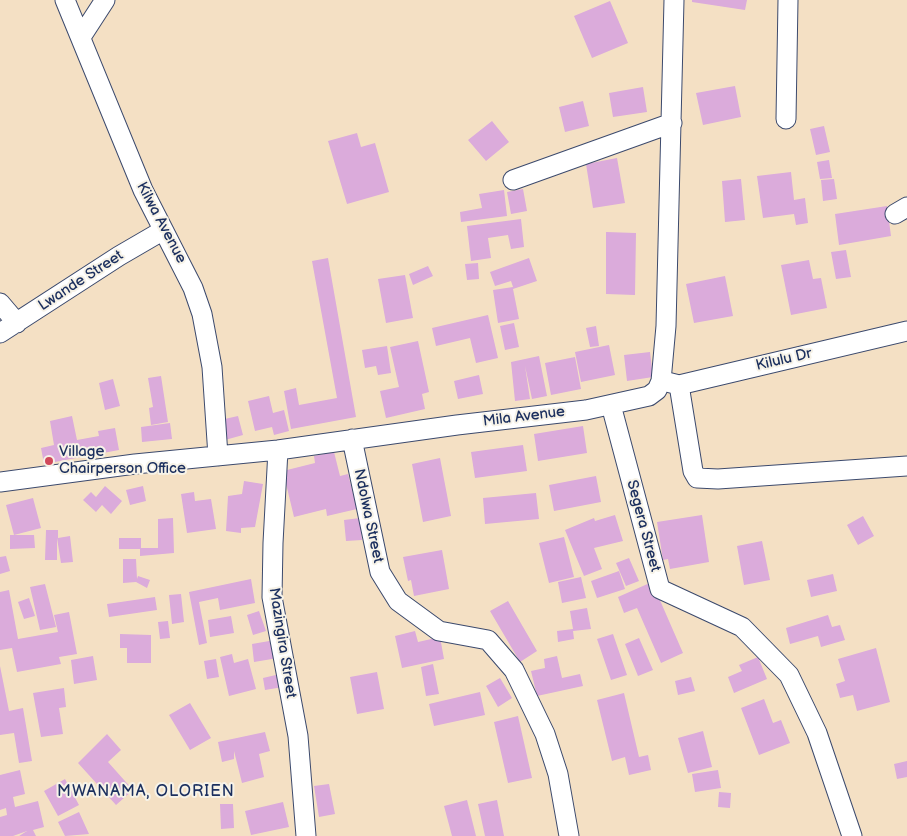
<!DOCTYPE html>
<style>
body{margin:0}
canvas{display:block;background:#f4e0c4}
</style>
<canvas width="907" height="836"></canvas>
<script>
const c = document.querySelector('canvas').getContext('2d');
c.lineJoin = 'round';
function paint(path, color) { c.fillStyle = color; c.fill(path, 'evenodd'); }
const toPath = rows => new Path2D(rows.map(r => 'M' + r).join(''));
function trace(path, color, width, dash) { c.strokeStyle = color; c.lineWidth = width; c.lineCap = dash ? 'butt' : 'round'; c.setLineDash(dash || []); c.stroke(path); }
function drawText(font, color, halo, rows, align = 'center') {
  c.font = font + ' "Balsamiq Sans",sans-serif'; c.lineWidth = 4; c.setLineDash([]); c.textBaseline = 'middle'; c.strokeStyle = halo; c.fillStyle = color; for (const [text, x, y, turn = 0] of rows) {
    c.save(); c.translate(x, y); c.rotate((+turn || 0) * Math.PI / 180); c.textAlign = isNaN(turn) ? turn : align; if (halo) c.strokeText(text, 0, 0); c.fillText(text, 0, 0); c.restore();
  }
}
const building = toPath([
 [692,0,747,0,745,10,692,2],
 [610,1,628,43,592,58,574,16],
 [735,86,741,117,703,125,696,93],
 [643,87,647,112,613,117,609,93],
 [583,101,589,126,565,132,559,107],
 [492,121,509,142,486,161,468,140],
 [824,126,830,152,816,155,810,129],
 [357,133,361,147,375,143,389,192,347,204,328,141],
 [617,158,625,203,593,208,586,164],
 [829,160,832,178,820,179,817,162],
 [791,172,794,200,805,198,808,223,796,225,794,214,763,218,757,176],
 [741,179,745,220,725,222,722,181],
 [834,179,837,199,823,201,821,180],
 [523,189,527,211,511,214,507,192],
 [504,190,507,216,461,222,460,212,482,208,479,194],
 [887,206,891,236,839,245,835,214],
 [521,219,524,247,511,249,508,235,488,238,491,258,471,261,467,226],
 [606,232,636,233,635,295,606,294],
 [846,250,851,277,836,279,831,252],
 [328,258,356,417,291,429,284,391,296,388,299,405,337,398,312,261],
 [529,258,537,281,513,289,519,319,498,323,493,290,513,287,511,281,495,286,490,272],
 [809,260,813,279,821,278,827,308,791,315,781,265],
 [478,263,479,279,467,280,465,264],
 [428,266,433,276,413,285,409,274],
 [405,275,413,318,386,323,378,279],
 [725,276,733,316,694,323,686,284],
 [488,315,498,358,476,363,470,338,436,346,432,328],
 [514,323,519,347,505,350,500,326],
 [596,326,599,346,590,347,586,328],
 [418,341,429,392,422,394,425,409,386,418,380,391,399,387,390,347],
 [609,345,615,375,581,382,575,352],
 [387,346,391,373,378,375,376,366,365,368,362,350],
 [650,352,653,377,627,381,624,355],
 [539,356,547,396,532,399,525,366,530,399,515,401,511,362],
 [575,357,581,389,551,395,545,363],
 [479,375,483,394,458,399,454,381],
 [161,376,168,422,151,425,149,408,153,407,148,378],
 [113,379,120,406,105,410,99,383],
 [269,396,273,413,284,410,289,431,274,435,272,427,255,431,248,401],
 [72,416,77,440,99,436,98,431,115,428,119,450,44,464,41,448,54,445,50,421],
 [238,416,243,435,225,440,220,420],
 [170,423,172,439,142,442,141,427],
 [583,426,587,453,538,461,534,434],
 [523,445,527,471,475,478,471,452],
 [334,452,340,476,348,474,357,509,327,516,326,509,294,517,283,471,315,463,314,456],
 [440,458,451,516,423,522,412,464],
 [596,476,601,502,554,511,549,485],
 [244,481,263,484,255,527,241,528,241,533,226,531,228,496,242,494],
 [105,486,122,501,111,514,102,505,96,512,83,500,91,492,96,497],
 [143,486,146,501,130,505,126,490],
 [194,492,195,501,211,499,216,529,187,533,181,494],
 [536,493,539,519,485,524,483,498],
 [33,498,41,528,14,535,6,505],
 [615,515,623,541,594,548,602,569,584,576,565,530,594,518,595,521],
 [702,515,709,562,670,569,668,559,663,560,657,522],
 [863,516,874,536,858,545,847,525],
 [173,518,174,553,140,556,140,549,119,549,119,538,141,538,141,548,158,548,158,519],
 [360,518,362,540,346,541,344,520],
 [46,530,58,530,58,538,70,536,73,562,61,563,57,538,57,560,45,560],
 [10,535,34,535,35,548,10,549],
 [564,537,574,577,549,583,539,543],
 [762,541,770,580,744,585,737,546],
 [442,550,449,589,414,596,411,580,408,581,403,557],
 [6,556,10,571,0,574,0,557],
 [629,558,639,581,626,586,616,563],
 [123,559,136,559,137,579,138,576,150,580,147,588,136,582,123,583],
 [619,571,625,589,597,598,591,581],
 [833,574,837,591,811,597,807,580],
 [581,577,586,598,562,603,558,582],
 [251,579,255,603,220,610,218,598,199,602,207,643,199,645,189,592],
 [652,582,683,653,661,663,637,608,624,613,618,597],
 [45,584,56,627,40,630,30,587],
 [9,590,18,639,58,632,54,615,69,612,77,654,59,657,61,664,17,672,12,648,0,650,0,592],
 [181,594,184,622,172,624,169,595],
 [155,597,157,610,109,617,107,604],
 [29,598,35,616,24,619,18,602],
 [508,601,537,651,520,662,490,611],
 [587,608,591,629,573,631,574,639,558,642,557,631,573,629,570,611],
 [259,611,266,631,253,635,247,615],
 [828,615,832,627,840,625,845,640,821,647,818,636,790,644,786,628],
 [231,616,234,633,210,637,208,620],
 [168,621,170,638,160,639,158,622],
 [415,631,418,642,440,637,444,659,402,668,395,636],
 [120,634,151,635,151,663,127,663,127,648,120,648],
 [613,634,627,675,611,680,597,639],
 [639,638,653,670,638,676,625,644],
 [275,640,278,658,254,662,252,644],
 [876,648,890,702,857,711,853,695,840,698,836,684,845,681,838,659],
 [232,654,234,663,248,659,256,689,229,696,220,657],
 [93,656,97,680,74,684,71,660],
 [557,656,562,678,580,674,583,686,537,696,531,671,545,668,544,659],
 [758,657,767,679,734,693,728,677,742,671,739,665],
 [216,659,219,677,207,679,204,661],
 [433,664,439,694,426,696,421,667],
 [0,666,9,711,23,708,32,761,19,763,14,733,0,735],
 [377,672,384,709,357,714,350,677],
 [280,674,283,687,265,690,263,678],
 [691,677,695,691,678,695,675,681],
 [500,678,512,698,498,707,486,686],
 [64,688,66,707,59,708,63,734,41,737,33,693],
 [480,692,485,715,434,726,429,704],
 [624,693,639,757,648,755,651,770,629,775,625,757,612,761,597,700],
 [764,699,773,723,781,720,790,743,759,755,741,708],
 [190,703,211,738,190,750,169,715],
 [518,716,532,778,508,783,494,722],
 [703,731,712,767,688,773,678,738],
 [265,732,270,751,259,754,264,777,242,783,234,751,234,759,222,762,218,742],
 [107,734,121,750,108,762,133,790,116,805,78,763],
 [907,761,907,777,897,779,894,764],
 [20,770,25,794,13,797,15,807,38,801,44,827,33,830,36,836,19,836,27,831,13,836,0,836,0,817,7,815,6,808,0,810,0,775],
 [718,770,721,788,695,792,692,774],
 [65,779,79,805,58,816,44,791],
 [329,784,335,814,319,817,314,786],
 [719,792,731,793,730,808,718,807],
 [467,800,476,836,452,836,444,806],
 [497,800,504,836,485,836,478,804],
 [283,802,289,827,251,835,245,811],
 [220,804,233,804,234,828,221,829],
 [79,812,89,834,65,836,58,822]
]);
const minor = toPath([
 [65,0,143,190,193,288,202,314,212,367,218,456],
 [81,37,105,0],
 [786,119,788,0],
 [513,180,672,123],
 [895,214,907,207],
 [0,303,17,323],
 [0,333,119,256,162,231],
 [667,382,679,385,907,331],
 [679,385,693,471,697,478,718,479,907,466],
 [611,405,660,589,742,627,789,675,817,733,852,836],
 [352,439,380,572,398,601,439,631,488,640,514,670,545,734,558,774,569,836],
 [278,450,273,543,272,597,298,736,306,836],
 [0,482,135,464,278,450,457,425,586,410,649,396,657,390,661,381,666,326,674,0]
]);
const markers = [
 [49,461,5,"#d1495b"]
];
const streetNames = [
 ["Kilwa Avenue",161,223,62],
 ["Lwande Street",81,281,-33],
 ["Kilulu Dr",784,360,-13],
 ["Mila Avenue",524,417,-7],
 ["Ndolwa Street",368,516,78],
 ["Segera Street",643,526,75],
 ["Mazingira Street",282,643,81]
];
const poiNames = [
 ["Village",59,452],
 ["Chairperson Office",59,469]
];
const neighbourhoodNames = [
 ["MWANAMA, OLORIEN",146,792]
];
paint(building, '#dbabdb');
trace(minor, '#3c4a6d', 21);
trace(minor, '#fff', 19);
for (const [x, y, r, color] of markers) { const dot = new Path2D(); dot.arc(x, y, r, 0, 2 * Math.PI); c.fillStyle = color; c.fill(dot); trace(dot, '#f7f3e8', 2); }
drawText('15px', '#1b2f5e', '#f7f3e8', streetNames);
drawText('15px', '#1b2f5e', '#f7f3e8', poiNames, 'left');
c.letterSpacing = '1px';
drawText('16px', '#1b2f5e', '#f7f3e8', neighbourhoodNames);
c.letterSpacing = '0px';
</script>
